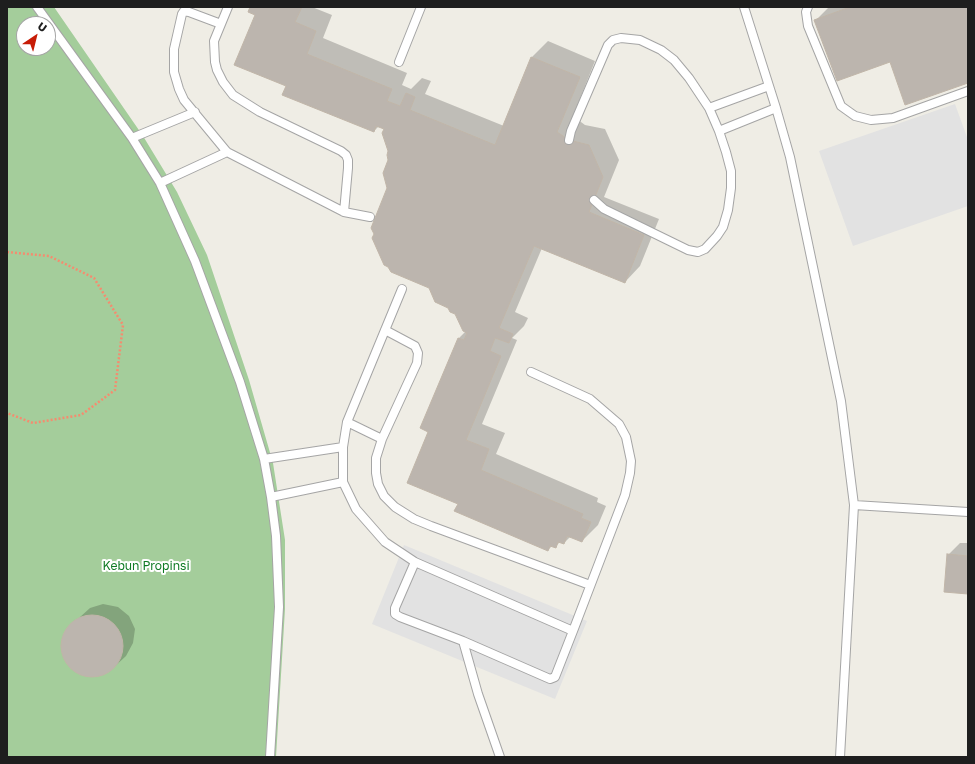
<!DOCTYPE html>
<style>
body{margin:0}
#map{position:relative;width:975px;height:764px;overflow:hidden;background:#efede5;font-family:"Golos Text",sans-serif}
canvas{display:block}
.frame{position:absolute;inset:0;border:8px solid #1e1e1e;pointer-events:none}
.north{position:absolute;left:16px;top:16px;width:40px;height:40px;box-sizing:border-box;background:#fff;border:1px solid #a5a5a5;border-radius:50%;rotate:35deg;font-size:11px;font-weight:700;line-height:16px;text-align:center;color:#1e1e1e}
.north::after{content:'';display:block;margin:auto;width:14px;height:18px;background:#c71c06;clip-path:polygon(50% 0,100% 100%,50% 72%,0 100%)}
</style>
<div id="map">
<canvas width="975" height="764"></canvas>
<div class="frame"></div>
<div class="north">U</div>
</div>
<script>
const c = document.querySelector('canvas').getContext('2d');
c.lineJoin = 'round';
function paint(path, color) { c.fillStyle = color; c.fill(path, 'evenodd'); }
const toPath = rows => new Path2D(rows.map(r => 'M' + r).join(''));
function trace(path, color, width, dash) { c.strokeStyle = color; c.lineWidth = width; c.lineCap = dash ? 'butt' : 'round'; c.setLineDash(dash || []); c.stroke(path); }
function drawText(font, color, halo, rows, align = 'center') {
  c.font = font + ' "Golos Text",sans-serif'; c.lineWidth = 4; c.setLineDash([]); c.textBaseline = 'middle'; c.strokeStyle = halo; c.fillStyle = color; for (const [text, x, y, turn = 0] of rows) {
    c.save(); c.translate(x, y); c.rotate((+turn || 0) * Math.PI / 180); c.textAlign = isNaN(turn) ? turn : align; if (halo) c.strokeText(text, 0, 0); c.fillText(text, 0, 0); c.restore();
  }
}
const forest = toPath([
 [7,7,54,7,143,136,177,192,207,255,249,380,273,463,285,540,285,609,276,757,7,757],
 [24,24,48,24,48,48,24,48]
]);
const parking = toPath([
 [955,104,968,140,968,206,853,246,819,151],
 [404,545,587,621,555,699,372,624]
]);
const shadow = toPath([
 [251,7,312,7,332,15,323,38,407,73,402,85,411,89,422,78,431,81,425,94,504,126,532,57,548,41,595,61,573,116,585,125,605,129,619,160,604,197,659,219,640,266,625,282,542,248,515,312,528,318,524,326,512,338,517,340,482,424,505,433,496,454,598,498,597,502,606,506,598,525,582,541,571,536,564,543,560,542,555,547,552,546,548,550,459,504,430,431,421,427,459,338,466,331,389,188,389,151,385,129,379,126,374,131,287,86,256,14],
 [829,7,968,7,968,82,890,61,816,20],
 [960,543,968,543,968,593,948,555],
 [103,604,118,607,129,616,135,629,133,643,126,656,113,668,100,675,86,676,73,670,64,658,62,644,66,630,79,618,90,608]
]);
const building = toPath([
 [250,7,302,7,295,22,316,31,307,54,392,89,387,101,400,106,406,93,415,97,410,110,495,145,531,57,580,77,557,132,569,140,589,145,603,177,589,212,644,235,625,283,534,246,499,328,513,334,509,343,495,338,490,351,501,356,466,440,489,449,481,470,583,514,581,518,591,522,582,542,567,536,564,544,558,542,556,548,550,546,548,551,454,511,458,504,407,483,428,432,420,428,458,338,464,340,467,333,463,331,455,314,450,312,448,308,435,302,429,288,391,272,388,267,384,265,372,238,374,234,371,228,387,188,383,173,388,160,387,155,388,151,382,133,384,129,376,126,374,132,282,95,286,86,234,65,255,15,248,12,250,7],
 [850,7,968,7,968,83,905,105,890,62,837,81,814,20,850,7],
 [947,554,968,556,968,594,944,592,947,554],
 '61 646a31 31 0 1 1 62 0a31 31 0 1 1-62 0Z'
]);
const path = toPath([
 [7,252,49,256,94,278,123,325,115,390,81,415,33,423,7,413]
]);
const service = toPath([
 [37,7,132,138,160,183,195,261,240,382,264,459,271,497,276,536,279,607,270,757],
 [228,7,214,41,215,62,217,70,223,82,233,95,260,112,341,151,346,155,348,160,348,168,344,212,370,217],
 [744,7,776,108,790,157,841,401,854,505,840,757],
 [808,7,806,12,808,26,841,106,855,116,871,120,893,118,968,91],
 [221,24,189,12,184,11,182,14,174,49,174,72,179,89,184,100,227,152,344,212],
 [399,62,421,7],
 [709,108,769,86],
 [719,131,776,108],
 [132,138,195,112],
 [569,140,571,131,608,45,613,40,621,38,640,40,661,50,674,60,689,78,709,108,719,131,726,152,731,171,731,188,728,210,723,227,717,236,705,249,698,252,688,250,604,209,594,200],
 [160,183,227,152],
 [402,289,347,422,343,447,343,482,356,509,385,542,415,562,573,631,625,495,630,473,631,461,626,437,619,424,590,399,531,372],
 [385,330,415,346,418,353,417,363,382,439,376,458,376,473,378,484,384,496,395,507,414,519,431,526,590,585],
 [347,422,382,439],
 [264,459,343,447],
 [271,497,343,482],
 [854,505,968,512],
 [415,562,395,608,395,614,400,617,463,641,550,679,555,677,573,631],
 [463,641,478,694,500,757]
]);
const parkNames = [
 ["Kebun Propinsi",146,566]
];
paint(forest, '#a4cd9b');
paint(parking, '#e2e2e2');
paint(shadow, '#0003');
paint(building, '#bcb5ae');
trace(building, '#c0b5a8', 1);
trace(service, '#a5a5a5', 10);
trace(path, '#f58c6f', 2.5, [2, 2]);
trace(service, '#fff', 8);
drawText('12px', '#0f7a24', '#fff', parkNames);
</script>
